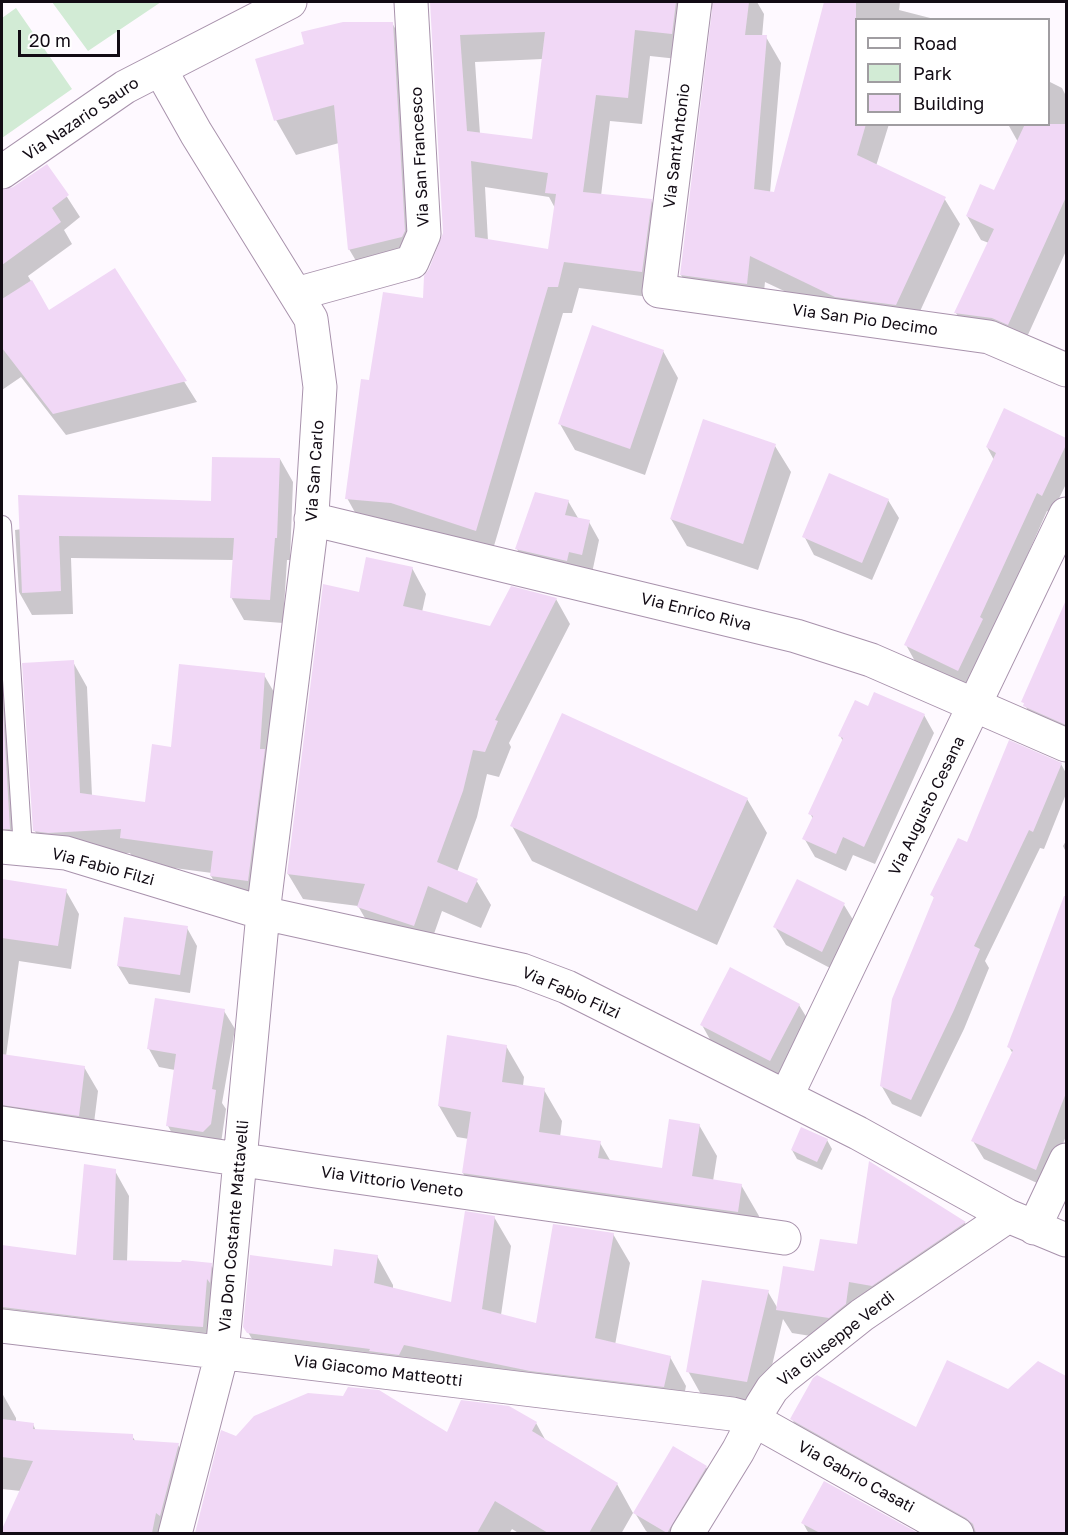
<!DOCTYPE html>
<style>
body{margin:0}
#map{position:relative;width:1068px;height:1535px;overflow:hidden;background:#fef9ff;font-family:"Golos Text",sans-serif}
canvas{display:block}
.frame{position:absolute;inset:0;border:3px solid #120b14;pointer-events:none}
.legend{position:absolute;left:855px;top:18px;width:195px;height:108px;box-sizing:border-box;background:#fff;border:2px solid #a09da1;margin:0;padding:8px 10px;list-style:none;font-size:18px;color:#120b14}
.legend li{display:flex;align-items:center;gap:12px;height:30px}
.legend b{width:30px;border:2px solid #a09da1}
.scale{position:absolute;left:18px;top:30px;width:102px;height:27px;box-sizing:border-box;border:3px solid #120b14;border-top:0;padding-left:8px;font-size:18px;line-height:21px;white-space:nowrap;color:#120b14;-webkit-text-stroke:4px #fff;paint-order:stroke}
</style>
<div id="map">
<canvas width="1068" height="1535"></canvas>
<div class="frame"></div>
<ul class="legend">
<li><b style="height:8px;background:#fff"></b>Road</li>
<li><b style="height:16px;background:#d2ebd5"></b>Park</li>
<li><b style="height:16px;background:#f1d8f6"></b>Building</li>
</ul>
<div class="scale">20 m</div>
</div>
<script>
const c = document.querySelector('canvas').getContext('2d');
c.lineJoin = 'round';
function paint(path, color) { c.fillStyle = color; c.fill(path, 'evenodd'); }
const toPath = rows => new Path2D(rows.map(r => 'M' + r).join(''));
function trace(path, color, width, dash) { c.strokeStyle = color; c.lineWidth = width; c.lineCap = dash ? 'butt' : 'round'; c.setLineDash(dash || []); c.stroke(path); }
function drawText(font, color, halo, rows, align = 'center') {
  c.font = font + ' "Golos Text",sans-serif'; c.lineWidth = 6; c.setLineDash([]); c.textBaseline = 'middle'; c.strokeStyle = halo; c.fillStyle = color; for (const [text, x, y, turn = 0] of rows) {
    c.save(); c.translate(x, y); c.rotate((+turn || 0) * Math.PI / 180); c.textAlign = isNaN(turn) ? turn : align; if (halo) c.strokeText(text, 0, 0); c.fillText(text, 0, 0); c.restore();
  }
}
const green = toPath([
 [52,2,161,2,88,51],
 [16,8,72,89,2,138,2,18]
]);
const shadow = toPath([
 [431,2,553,2,574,11,566,2,757,2,764,14,762,37,766,37,781,63,770,193,775,194,825,2,900,2,899,10,938,20,856,20,856,124,889,124,876,166,944,198,960,224,911,331,852,323,765,282,762,310,697,301,681,275,713,9,704,11,687,60,650,56,642,124,610,121,601,196,651,200,666,227,657,298,579,288,572,313,563,313,491,556,362,525,347,498,370,382,424,300,431,270,444,233],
 [543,59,533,141,480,134,475,62],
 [485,187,549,197,555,208,550,250,488,241],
 [392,23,412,57,424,266,369,283,349,249,339,143,296,155,276,120],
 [1048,81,1062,88,1066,96,1066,251,1022,348,970,337,956,313,989,243,981,240,967,216,995,192,1018,142,1009,126,1010,124,1048,124],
 [47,166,80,217,64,230,72,244,28,276,49,312,114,270,197,402,66,435,21,377,2,390,2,192,13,189],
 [663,351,678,378,645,475,575,450,560,424],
 [1005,410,1066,440,1066,484,1052,513,1047,511,968,688,916,663,906,645,994,460,987,447],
 [775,446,791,472,758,570,687,546,671,519],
 [280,459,293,482,290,560,287,560,283,623,244,620,231,597,234,560,71,558,73,614,32,615,19,592,15,530,213,502],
 [888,500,899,518,872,580,814,555,804,536],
 [568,501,578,518,589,522,599,540,592,573,527,567,517,549],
 [412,568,426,594,422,612,491,627,556,599,570,624,509,743,511,747,499,777,487,774,477,817,457,872,476,880,491,905,481,928,442,911,428,951,373,932,358,906,303,899,288,874,360,594],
 [1058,622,1066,626,1066,738,1035,724,1023,701],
 [2,640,22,850,2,850],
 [73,662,87,687,92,796,146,804,172,749,264,675,278,699,262,905,226,901,211,876,212,873,136,863,130,853,63,857,49,855,35,831],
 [869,708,924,715,934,733,875,864,853,855,846,871,815,857,804,838,813,819,810,813,843,741,840,736],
 [1061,764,1066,773,1066,794,1044,849,1040,848,985,961,989,968,964,1029,921,1117,892,1104,881,1085,935,899,932,895,968,844],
 [747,799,767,833,717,945,532,861,512,826],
 [1066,841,1066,852,1063,846],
 [2,881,66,891,79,914,71,969,19,961,6,1056,84,1067,98,1091,92,1139,2,1131],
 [844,905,855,923,832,969,786,945,775,927],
 [1066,910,1066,1136,1046,1187,984,1159,973,1141,1013,1054,1009,1047,1044,952],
 [187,928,197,946,190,993,129,984,118,966],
 [799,1005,810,1023,781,1078,712,1043,702,1025],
 [224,1011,235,1029,222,1103,226,1109,221,1143,178,1144,168,1126,175,1070,159,1067,149,1049],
 [506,1046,524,1077,523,1086,544,1090,562,1121,560,1137,600,1143,611,1162,663,1170,699,1125,717,1156,713,1181,741,1185,759,1216,755,1243,481,1204,463,1173,469,1139,457,1137,439,1106],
 [827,1140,832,1149,822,1170,797,1159,792,1150],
 [870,1163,965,1223,979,1246,842,1341,792,1333,783,1319,762,1408,703,1398,688,1371,768,1292,778,1309,815,1273,858,1246],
 [115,1171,129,1196,127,1262,211,1265,225,1290,217,1351,2,1329,2,1247,77,1257],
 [494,1217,511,1246,501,1315,538,1324,613,1234,630,1263,615,1345,670,1357,686,1386,680,1415,262,1356,245,1327,333,1268,377,1256,393,1285,393,1289,453,1304],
 [1038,1363,1066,1378,1066,1534,962,1534,808,1447,792,1419,917,1429,1009,1391],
 [2,1393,16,1418,16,1422,33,1424,36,1431,132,1436,136,1442,178,1445,198,1479,184,1534,2,1534,21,1491,2,1489],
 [536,1423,546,1441,617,1484,633,1513,621,1534,520,1534,512,1529,509,1534,196,1534,222,1432,236,1437,448,1434],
 [706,1467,716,1485,686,1534,650,1534,646,1531,635,1513],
 [824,1483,915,1534,809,1534,803,1523]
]);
const building = toPath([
 [430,2,676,2,672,34,635,30,628,98,596,95,583,192,652,199,642,272,564,262,558,287,548,287,476,531,391,503,345,499,361,379,369,380,383,292,423,298,424,276,429,269,443,233],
 [545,32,532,139,467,131,460,35],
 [471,161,548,173,545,193,556,194,548,249,475,237],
 [713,2,749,2,745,35,767,35,754,189,774,192,824,2,856,2,856,124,866,124,857,155,946,197,896,305,835,297,750,256,747,284,680,275],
 [343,22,393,22,405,231,402,237,348,250,334,105,274,121,255,59,304,44,301,32],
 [1025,124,1066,124,1066,197,1008,325,992,318,954,313,994,229,966,216,980,184,994,190],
 [47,164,69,195,52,208,61,222,2,265,2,190,13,187],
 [115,268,187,381,53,414,2,348,2,299,32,280,49,310],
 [592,325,664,350,630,449,558,424],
 [1004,408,1066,438,1066,445,1042,496,1037,493,980,617,983,619,958,671,904,645,996,453,986,447],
 [703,419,776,444,743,544,670,519],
 [212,457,280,458,277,538,275,538,270,600,230,598,234,538,59,536,61,591,22,593,18,495,211,501],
 [829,473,889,499,862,563,802,537],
 [535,492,569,500,565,515,590,520,582,555,569,552,567,561,515,549],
 [366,557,413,567,403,606,490,626,511,586,557,598,495,720,498,721,485,752,473,750,463,791,437,862,478,879,467,903,428,886,414,926,357,907,365,884,287,874,323,584,359,592],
 [1066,600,1066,725,1023,706,1024,703,1021,702],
 [74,660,80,793,145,802,152,744,171,747,179,664,265,673,260,749,265,749,248,881,210,876,213,851,120,838,121,829,48,833,33,831,22,663],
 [2,691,10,829,2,829],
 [874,692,925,714,864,847,843,837,836,854,802,839,813,816,808,814,843,738,838,736,855,700,868,706],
 [562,713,748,798,697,911,510,826],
 [1009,740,1062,763,1033,832,1029,830,974,946,980,949,954,1010,911,1100,880,1086,892,999,934,897,930,895,958,838,967,842],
 [2,879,67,889,58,946,2,938],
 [797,879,845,903,822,952,773,927],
 [1064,896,1066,896,1066,1093,1036,1170,971,1141,1013,1050,1007,1047],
 [124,917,188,926,180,975,117,966],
 [730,967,800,1004,770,1061,700,1025],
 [155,998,225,1009,212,1089,216,1090,211,1124,203,1132,166,1126,176,1054,147,1049],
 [447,1035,507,1045,502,1082,545,1088,539,1132,601,1141,598,1158,662,1168,669,1119,700,1124,692,1176,742,1184,738,1212,462,1173,471,1112,438,1106],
 [2,1054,85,1066,79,1116,2,1105],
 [801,1127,828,1139,817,1162,791,1150],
 [869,1161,966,1222,872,1286,849,1282,846,1304,829,1318,776,1310,783,1266,814,1271,820,1239,857,1244],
 [84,1164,116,1169,113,1260,181,1262,182,1260,212,1263,210,1283,207,1279,203,1327,116,1321,2,1307,2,1245,76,1255],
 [465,1211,495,1216,482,1309,536,1323,553,1224,614,1233,595,1338,671,1356,664,1387,530,1371,404,1345,399,1355,369,1351,370,1349,247,1333,243,1327,250,1255,332,1266,334,1249,378,1255,374,1283,451,1302],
 [702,1280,769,1290,747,1382,686,1372],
 [947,1360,1008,1389,1038,1361,1066,1376,1066,1533,976,1533,973,1524,966,1518,790,1419,813,1378,817,1375,916,1427],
 [348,1387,379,1390,447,1432,461,1400,509,1406,537,1422,532,1431,618,1483,589,1533,548,1533,495,1501,477,1533,195,1533,221,1430,236,1436,254,1416,308,1393,343,1396],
 [2,1419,34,1423,33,1429,133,1434,133,1440,179,1443,160,1516,156,1513,152,1533,2,1533,2,1529,33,1461,2,1457],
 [673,1446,707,1466,667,1533,633,1513],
 [824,1481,918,1533,820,1533,801,1523]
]);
const lane = toPath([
 [2,525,23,849]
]);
const street = toPath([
 [695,2,659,291,989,337,1066,370],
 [160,69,196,133,311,319,320,387,311,529,263,913,222,1353,175,1534],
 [2,172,125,87,290,2],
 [296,294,412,262,424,234,411,2],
 [311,519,796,636,871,660,1066,745],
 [2,847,66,853,263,913,522,970,567,987,858,1133,1008,1216,1066,1240],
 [786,1097,1066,514],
 [2,1123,322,1172,784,1238],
 [1034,1228,1066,1160],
 [2,1326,732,1414,754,1420,957,1534],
 [687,1534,738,1451,762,1405,772,1389,784,1377,862,1315,1008,1216]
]);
const streetNames = [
 ["Via Nazario Sauro",81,119,-34],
 ["Via Sant'Antonio",677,146,-83],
 ["Via San Francesco",420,157,-93],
 ["Via San Pio Decimo",865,320,8],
 ["Via San Carlo",315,471,-86],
 ["Via Enrico Riva",696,612,14],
 ["Via Augusto Cesana",927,806,-64],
 ["Via Fabio Filzi",103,867,15],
 ["Via Fabio Filzi",571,993,24],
 ["Via Vittorio Veneto",392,1182,8],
 ["Via Don Costante Mattavelli",234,1226,-85],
 ["Via Giuseppe Verdi",836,1339,-38],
 ["Via Giacomo Matteotti",378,1371,7],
 ["Via Gabrio Casati",856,1477,29]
];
paint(green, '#d2ebd5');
paint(shadow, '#0003');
paint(building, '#f1d8f6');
trace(lane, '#a892ac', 20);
trace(street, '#a892ac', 35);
trace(lane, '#fff', 18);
trace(street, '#fff', 33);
drawText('16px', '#120b14', '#fff', streetNames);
</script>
